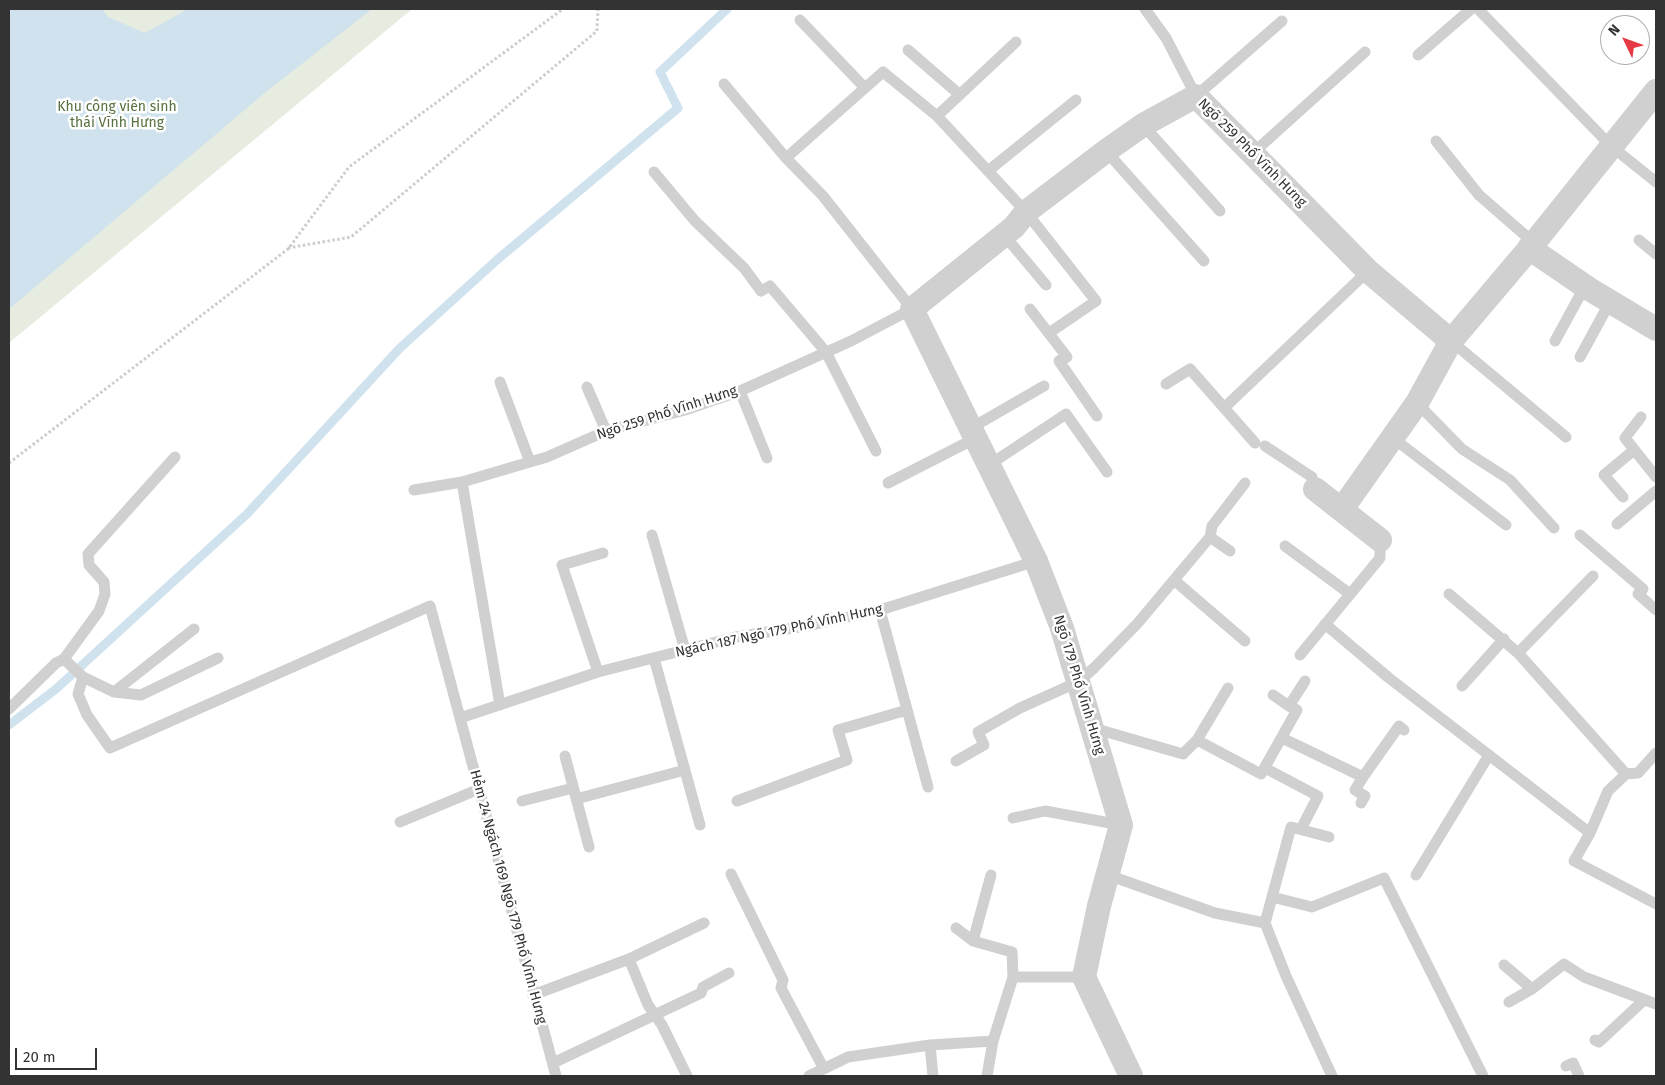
<!DOCTYPE html>
<meta charset="utf-8">
<style>
body{margin:0}
#map{position:relative;width:1665px;height:1085px;overflow:hidden;background:#fff;font-family:"Fira Sans",sans-serif}
canvas{display:block}
.frame{position:absolute;inset:0;border:10px solid #333;pointer-events:none}
.north{position:absolute;left:1600px;top:15px;width:50px;height:50px;box-sizing:border-box;background:#fff;border:1px solid #adadad;border-radius:50%;rotate:312deg;font-size:14px;font-weight:700;line-height:20px;text-align:center;color:#333}
.north::after{content:'';display:block;margin:auto;width:18px;height:22px;background:#e63946;clip-path:polygon(50% 0,100% 100%,50% 72%,0 100%)}
.scale{position:absolute;left:15px;top:1048px;width:82px;height:22px;box-sizing:border-box;border:2px solid #333;border-top:0;padding-left:6px;font-size:15px;line-height:18px;white-space:nowrap;color:#333;-webkit-text-stroke:4px #fff;paint-order:stroke}
</style>
<div id="map">
<canvas width="1665" height="1085"></canvas>
<div class="frame"></div>
<div class="north">N</div>
<div class="scale">20 m</div>
</div>
<script>
const c = document.querySelector('canvas').getContext('2d');
c.lineJoin = 'round';
function paint(path, color) { c.fillStyle = color; c.fill(path, 'evenodd'); }
const toPath = rows => new Path2D(rows.map(r => 'M' + r).join(''));
function trace(path, color, width, dash) { c.strokeStyle = color; c.lineWidth = width; c.lineCap = dash ? 'butt' : 'round'; c.setLineDash(dash || []); c.stroke(path); }
function drawText(font, color, halo, rows, align = 'center') {
  c.font = font + ' "Fira Sans",sans-serif'; c.lineWidth = 5; c.setLineDash([]); c.textBaseline = 'middle'; c.strokeStyle = halo; c.fillStyle = color; for (const [text, x, y, turn = 0] of rows) {
    c.save(); c.translate(x, y); c.rotate((+turn || 0) * Math.PI / 180); c.textAlign = isNaN(turn) ? turn : align; if (halo) c.strokeText(text, 0, 0); c.fillText(text, 0, 0); c.restore();
  }
}
const green = toPath([
 [9,9,412,9,9,343]
]);
const water = toPath([
 [9,9,102,9,108,17,145,33,188,9,372,9,267,91,9,309]
]);
const stream = toPath([
 [9,725,56,689,247,514,400,348,498,259,678,108,660,72,727,9]
]);
const path = toPath([
 [288,248,351,237,597,31,598,9],
 [9,463,288,249,349,167,563,9]
]);
const lane = toPath([
 [1145,9,1166,38,1196,96,1282,21],
 [1478,9,1611,146,1656,182],
 [800,20,865,88],
 [908,50,960,95],
 [1418,55,1471,9],
 [724,84,786,158],
 [937,116,1016,42],
 [1143,125,1220,211],
 [1436,141,1479,195,1534,243],
 [1106,151,1204,261],
 [1253,153,1365,52],
 [988,171,1076,100],
 [654,172,695,221,744,268,761,291,770,286,826,352,876,451],
 [1004,235,1046,285],
 [1639,240,1656,254],
 [1030,309,1067,357,1059,361,1097,416],
 [1451,341,1566,437],
 [1555,341,1585,286],
 [1580,357,1610,302],
 [500,382,530,462],
 [1166,384,1190,369,1255,443],
 [587,387,606,431],
 [740,391,767,458],
 [1417,403,1462,449,1510,480,1554,528],
 [1224,408,1368,271],
 [1641,417,1625,438,1656,477],
 [971,428,1044,386],
 [1393,438,1506,525],
 [1265,446,1312,477,1315,489],
 [989,465,1066,414,1107,472],
 [462,482,500,705],
 [888,483,976,438],
 [414,490,462,482,547,457,606,431,685,410,740,391,851,341,912,309,823,196,786,158,883,72,937,116,988,171,1026,212,1096,301,1049,333],
 [1623,497,1604,475,1634,450],
 [1617,524,1656,491],
 [652,535,685,650],
 [1580,535,1643,589,1638,594,1656,610],
 [1210,537,1230,551],
 [1285,546,1350,594],
 [1174,580,1245,641],
 [1449,594,1518,653,1626,774],
 [880,610,928,787],
 [1325,624,1389,678,1590,833],
 [1518,653,1593,576],
 [1300,655,1380,558,1380,540],
 [654,658,700,825],
 [64,659,83,677,114,692,194,629],
 [598,672,562,565,603,553],
 [83,677,78,694,87,715,110,748,430,606,556,1076],
 [1462,686,1504,639],
 [114,692,141,695,218,658],
 [1273,695,1289,706],
 [9,709,56,663,64,659,99,611,105,594,104,582,89,565,88,554,175,457],
 [460,718,598,672,736,637,812,625,880,610,1036,561],
 [1093,728,1183,754,1197,740,1261,774,1297,710,1289,706,1305,681],
 [1282,738,1363,777],
 [1197,740,1228,688],
 [1656,753,1638,773,1626,774,1608,791,1590,833,1574,861,1656,904],
 [565,756,589,847],
 [956,761,984,745,978,732,1020,708,1078,682,1094,668,1137,624,1210,537,1212,526,1245,483],
 [1265,768,1318,796,1301,829],
 [576,799,685,770],
 [522,801,573,788],
 [737,801,847,760,838,730,907,710],
 [1361,803,1365,796,1355,790,1363,777,1399,726,1404,730],
 [1013,818,1045,811,1121,825],
 [400,822,479,789],
 [1329,837,1291,827,1265,923,1286,976,1332,1076],
 [731,874,783,980,781,988,824,1069],
 [1108,875,1215,913,1265,923],
 [1416,875,1489,755],
 [1272,897,1312,907,1384,878,1483,1076],
 [956,928,973,941,1012,952,1013,977],
 [973,941,991,875],
 [629,959,648,1005,662,1025,687,1076],
 [1504,965,1532,989],
 [533,995,629,959,704,923],
 [1509,1002,1532,989,1564,964,1584,977,1656,1004],
 [1595,1040,1599,1042,1644,1000],
 [930,1045,933,1076],
 [553,1063,701,993,703,987,729,973],
 [1566,1066,1573,1063,1579,1076],
 [809,1076,848,1057,930,1045,993,1041,1013,977,1084,977],
 [987,1076,993,1041]
]);
const street = toPath([
 [1529,248,1589,289,1656,329],
 [1315,489,1380,540],
 [1342,509,1417,403,1451,341,1534,243,1656,91],
 [1131,1076,1084,977,1099,906,1121,825,1062,628,1036,561,912,309,1014,227,1026,212,1106,151,1143,125,1196,96,1368,271,1451,341]
]);
const parkNames = [
 ["Khu công viên sinh",117,107],
 ["thái Vĩnh Hưng",117,123]
];
const streetNames = [
 ["Ngõ 259 Phố Vĩnh Hưng",1252,153,45],
 ["Ngõ 259 Phố Vĩnh Hưng",667,413,-18],
 ["Ngách 187 Ngõ 179 Phố Vĩnh Hưng",779,631,-12],
 ["Ngõ 179 Phố Vĩnh Hưng",1079,685,73],
 ["Hẻm 24 Ngách 169 Ngõ 179 Phố Vĩnh Hưng",508,897,75]
];
paint(green, '#e6ecdf');
paint(water, '#cfe2ee');
trace(stream, '#cfe2ee', 9);
trace(path, '#cdcdcd', 3, [2.5, 2.5]);
trace(lane, '#d0d0d0', 11);
trace(street, '#d0d0d0', 24);
drawText('14px', '#56703f', '#fff', parkNames);
drawText('14px', '#333', '#fff', streetNames);
</script>
